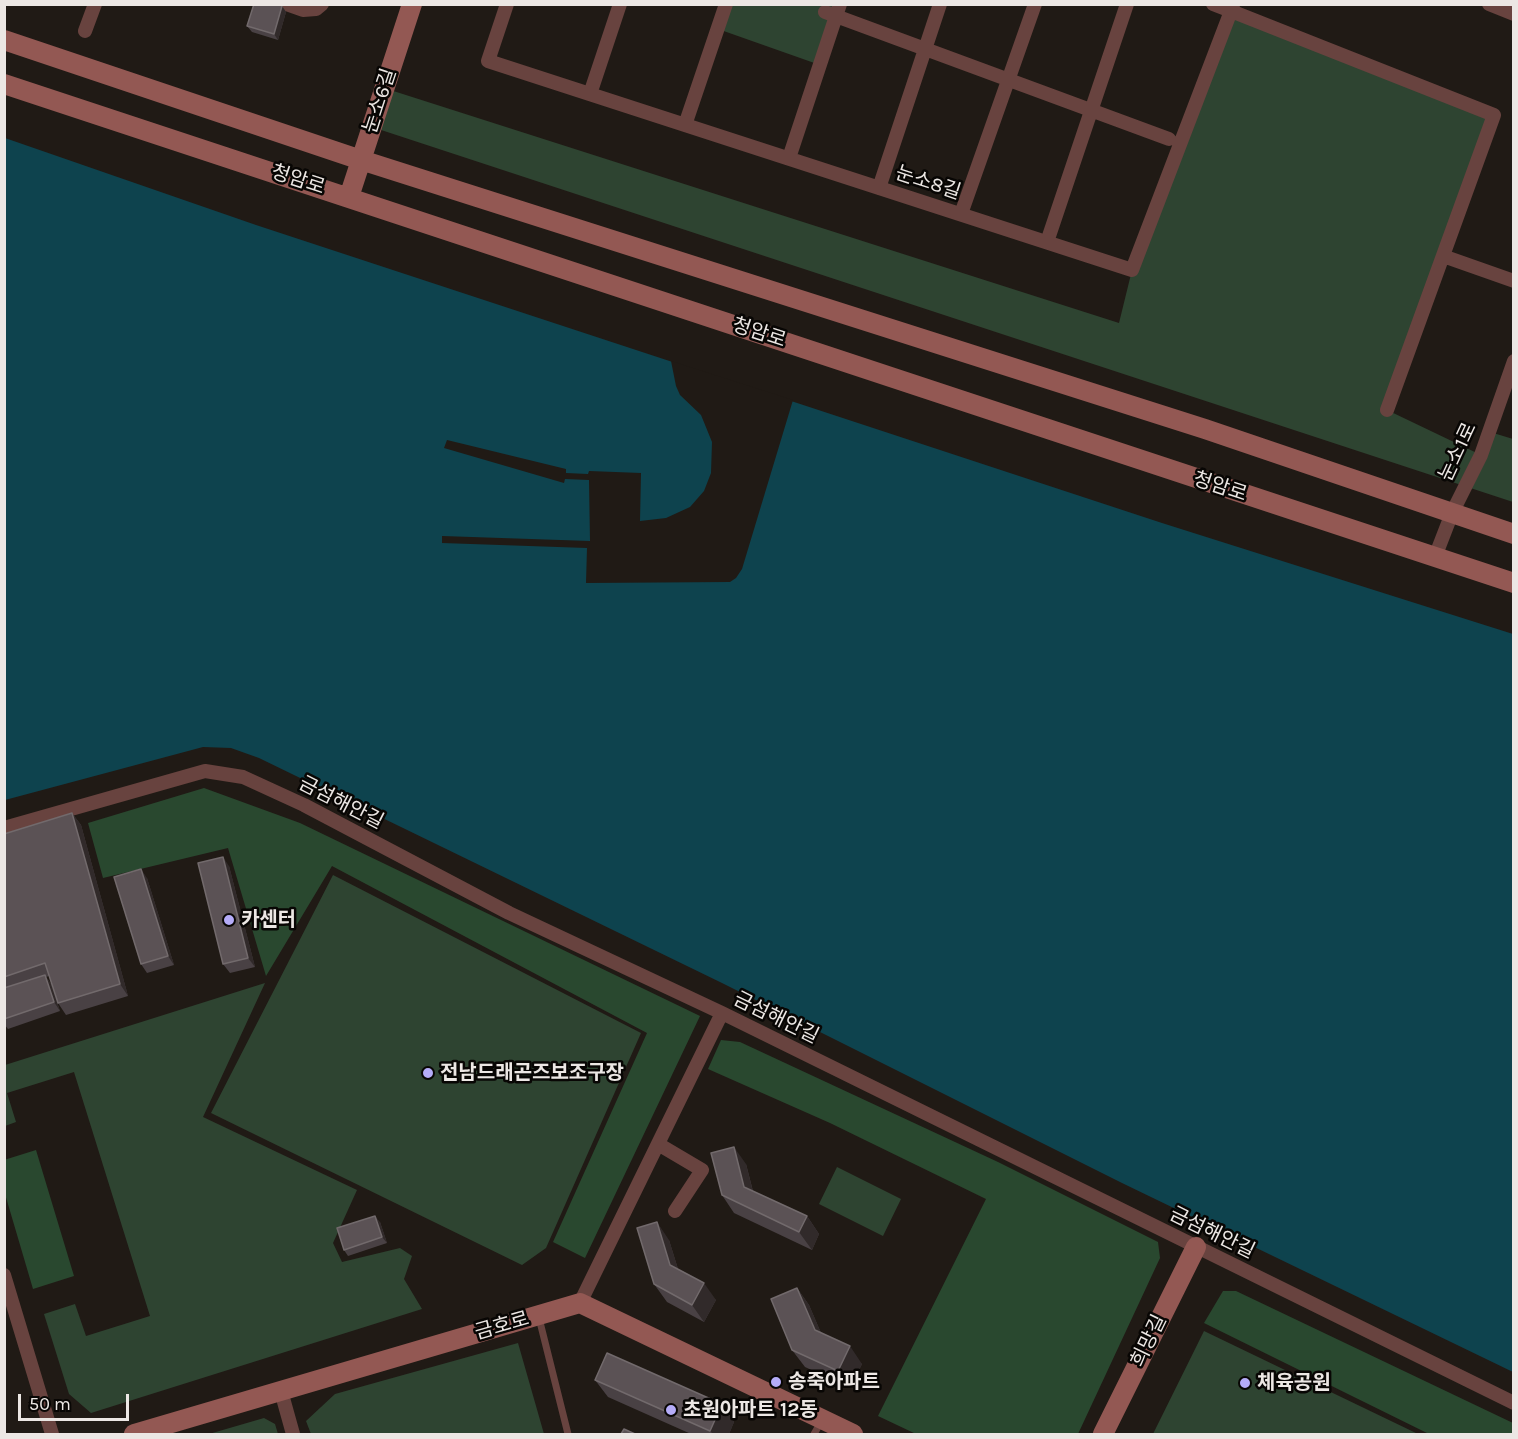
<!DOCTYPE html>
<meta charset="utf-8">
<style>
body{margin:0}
#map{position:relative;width:1518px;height:1439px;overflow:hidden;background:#201a15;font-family:Karla,sans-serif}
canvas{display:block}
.frame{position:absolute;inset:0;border:6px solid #ece7e4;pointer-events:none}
.scale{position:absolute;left:18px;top:1394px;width:111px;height:27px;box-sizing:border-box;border:3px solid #ece7e4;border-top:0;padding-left:8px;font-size:18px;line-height:21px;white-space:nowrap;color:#ece7e4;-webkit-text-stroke:4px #080604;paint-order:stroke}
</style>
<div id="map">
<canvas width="1518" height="1439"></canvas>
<div class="frame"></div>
<div class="scale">50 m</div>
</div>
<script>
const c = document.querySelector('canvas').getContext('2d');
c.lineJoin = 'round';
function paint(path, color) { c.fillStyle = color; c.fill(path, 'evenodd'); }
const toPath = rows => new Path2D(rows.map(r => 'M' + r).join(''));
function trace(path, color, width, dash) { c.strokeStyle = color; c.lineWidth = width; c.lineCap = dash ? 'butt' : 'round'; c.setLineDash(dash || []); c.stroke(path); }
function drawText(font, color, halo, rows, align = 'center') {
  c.font = font + ' Karla,"Noto Sans KR",sans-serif'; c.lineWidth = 5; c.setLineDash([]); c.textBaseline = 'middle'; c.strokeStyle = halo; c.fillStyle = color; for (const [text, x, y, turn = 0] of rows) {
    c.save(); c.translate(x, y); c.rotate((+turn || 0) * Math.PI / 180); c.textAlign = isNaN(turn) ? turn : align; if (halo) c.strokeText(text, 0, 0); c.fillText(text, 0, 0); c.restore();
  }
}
const green = toPath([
 [726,5,840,5,820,65,718,29],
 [1231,11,1494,115,1387,410,1481,455,1490,432,1513,439,1513,502,372,127,384,88,1119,323,1132,270],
 [333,875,641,1033,546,1248,522,1265,211,1113],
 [265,983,203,1117,357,1190,333,1243,342,1262,400,1248,412,1256,404,1279,422,1309,91,1413,69,1394,44,1314,75,1304,86,1336,150,1316,74,1072,7,1093,16,1122,5,1126,5,1065],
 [837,1167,901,1199,883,1236,819,1204],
 [1204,1331,1418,1434,1153,1434],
 [518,1343,544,1434,311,1434,306,1421,335,1394],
 [264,1418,275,1424,278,1434,209,1434]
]);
const forest = toPath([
 [204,788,300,823,700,1016,585,1258,553,1242,647,1033,332,866,266,976,228,848,103,878,88,823],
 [721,1040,740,1042,998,1162,1158,1242,1160,1258,1078,1434,916,1434,878,1416,986,1199,830,1123,708,1069],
 [36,1150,74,1276,33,1289,5,1194,4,1160],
 [1223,1291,1236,1291,1513,1423,1513,1434,1429,1434,1204,1323]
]);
const water = toPath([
 [5,138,256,225,1162,523,1513,634,1513,1372,1122,1183,722,983,259,758,231,748,203,747,5,800]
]);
const pier = toPath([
 [671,361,793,400,742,569,736,578,730,582,586,583,587,548,442,543,442,536,590,541,589,480,565,479,564,483,444,448,447,440,566,469,566,473,588,474,589,471,641,473,640,521,666,518,690,507,704,491,711,473,712,442,701,415,680,395,676,386]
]);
const lane = toPath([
 [539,1318,568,1434],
 [814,1434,821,1422]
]);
const street = toPath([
 [286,4,303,10,316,9,322,4],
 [507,4,488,61,1132,270,1231,11,1213,4],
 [1489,4,1514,14],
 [1233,5,1231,11,1494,115,1387,410],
 [825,12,1169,139],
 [85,31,95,4],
 [590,94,620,4],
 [685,125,726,4],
 [789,158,840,4],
 [879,188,940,4],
 [961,214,1035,4],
 [1047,242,1127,4],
 [1443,256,1514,281],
 [1435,557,1452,513,1481,455,1514,361],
 [4,828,205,771,243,777,304,805,509,913,722,1013,1514,1403],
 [658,1144,702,1170,675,1211],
 [4,1275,52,1434],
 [580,1303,722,1013],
 [281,1391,293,1434]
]);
const secondary = toPath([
 [4,40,361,160,1205,429,1514,534],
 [4,84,1514,583],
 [349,197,412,4],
 [134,1434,580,1303,853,1434],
 [1103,1434,1196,1247]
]);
const wall = toPath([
 [282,6,286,12,278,40,252,32,247,26],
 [72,813,81,825,128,996,66,1015,58,1003,49,976,46,977,51,984,60,1011,8,1029,4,1024,4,834],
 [229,866,255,967,230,973,223,964],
 [147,878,174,965,147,973,141,964],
 [746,1164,753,1191,807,1216,819,1234,812,1250,734,1213,722,1195],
 [380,1222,387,1243,348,1256,344,1250],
 [669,1240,678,1269,716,1300,704,1322,667,1302,654,1284],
 [797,1288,809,1305,821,1333,862,1364,850,1388,805,1367,792,1350],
 [595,1380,722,1404,734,1422,729,1434,691,1434,608,1397]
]);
const shadedWall = toPath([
 [282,6,286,12,278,40,274,34],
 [72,813,81,825,128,996,120,984],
 [223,857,229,866,255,967,248,958],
 [141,869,147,878,174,965,168,956],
 [45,975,51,984,60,1011,54,1002],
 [734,1147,746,1164,756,1204,744,1187],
 [375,1216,380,1222,387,1243,382,1237],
 [807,1216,819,1234,812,1250,799,1232],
 [657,1222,669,1240,682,1282,670,1265],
 [704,1283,716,1300,704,1322,692,1305],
 [797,1288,809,1305,827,1347,815,1330],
 [850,1346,862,1364,850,1388,838,1371],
 [722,1404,734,1422,729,1434,713,1434,710,1431]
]);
const building = toPath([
 [254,4,278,4,282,6,274,34,247,26,254,4],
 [72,813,120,984,58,1003,45,963,4,977,4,834,72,813],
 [223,857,248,958,223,964,198,863,223,857],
 [141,869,168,956,141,964,114,877,141,869],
 [45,975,54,1002,4,1019,4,988,45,975],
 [734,1147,744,1187,807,1216,799,1232,722,1195,711,1153,734,1147],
 [375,1216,382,1237,344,1250,337,1228,375,1216],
 [657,1222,670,1265,704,1283,692,1305,654,1284,637,1228,657,1222],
 [797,1288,815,1330,850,1346,838,1371,792,1350,771,1299,797,1288],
 [607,1353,722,1404,710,1431,595,1380,607,1353],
 [624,1429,635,1434,621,1434,624,1429]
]);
const markers = [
 [229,920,6,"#b5acf8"],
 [428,1073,6,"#b5acf8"],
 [776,1382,6,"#b5acf8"],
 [1245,1383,6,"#b5acf8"],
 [671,1410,6,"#b5acf8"]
];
const streetNames = [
 ["눈소6길",380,101,-72],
 ["청암로",298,180,18],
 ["눈소8길",928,183,18],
 ["청암로",759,333,18],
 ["눈소1로",1458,452,-65],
 ["청암로",1220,487,18],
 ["금섬해안길",341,803,27],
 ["금섬해안길",776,1018,26],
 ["금섬해안길",1212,1233,26],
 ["금호로",502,1326,-16],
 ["희망길",1149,1341,-64]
];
const poiNames = [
 ["카센터",241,920],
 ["전남드래곤즈보조구장",440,1073],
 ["송죽아파트",788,1382],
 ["체육공원",1257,1383],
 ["초원아파트 12동",683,1410]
];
paint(green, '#2e4431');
paint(forest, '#29482f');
paint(water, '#0e434e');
paint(pier, '#201a15');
trace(lane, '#68433f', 7);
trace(street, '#68433f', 14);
trace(secondary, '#935853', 20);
paint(wall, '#494144');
paint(shadedWall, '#312a2a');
paint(building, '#5b5255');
trace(building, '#726a6c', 1.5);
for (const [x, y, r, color] of markers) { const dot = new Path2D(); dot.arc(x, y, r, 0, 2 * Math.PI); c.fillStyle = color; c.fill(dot); trace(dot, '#080604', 2); }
drawText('20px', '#ece7e4', '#080604', streetNames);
drawText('bold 20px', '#ece7e4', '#080604', poiNames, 'left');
</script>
